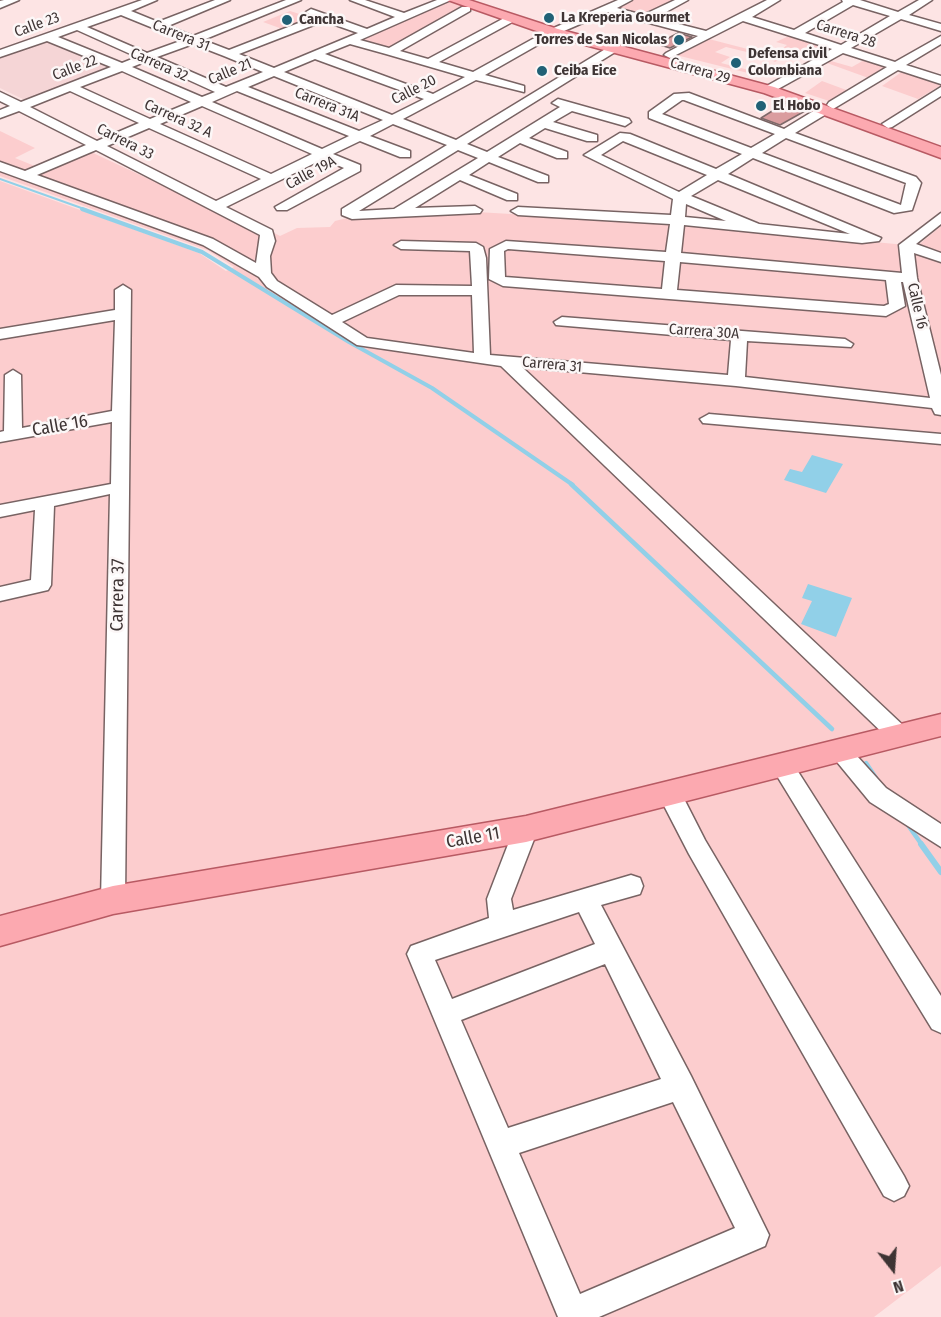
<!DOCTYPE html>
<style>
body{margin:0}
#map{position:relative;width:941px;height:1317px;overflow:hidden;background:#fde4e4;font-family:"Fira Sans Condensed",sans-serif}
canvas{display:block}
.north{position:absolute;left:863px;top:1239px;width:60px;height:60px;-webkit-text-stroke:4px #fcf7f7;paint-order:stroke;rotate:163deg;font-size:16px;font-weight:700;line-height:24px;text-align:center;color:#3e3434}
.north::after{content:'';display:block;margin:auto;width:21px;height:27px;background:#3e3434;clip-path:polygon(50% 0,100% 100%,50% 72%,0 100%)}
</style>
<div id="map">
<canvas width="941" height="1317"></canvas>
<div class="north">N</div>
</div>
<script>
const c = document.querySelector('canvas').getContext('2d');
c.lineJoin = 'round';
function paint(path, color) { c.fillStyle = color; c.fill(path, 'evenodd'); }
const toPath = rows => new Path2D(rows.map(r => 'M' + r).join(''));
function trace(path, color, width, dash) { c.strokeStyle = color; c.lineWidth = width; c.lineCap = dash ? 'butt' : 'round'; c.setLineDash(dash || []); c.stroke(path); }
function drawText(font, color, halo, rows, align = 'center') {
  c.font = font + ' "Fira Sans Condensed",sans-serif'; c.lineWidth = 5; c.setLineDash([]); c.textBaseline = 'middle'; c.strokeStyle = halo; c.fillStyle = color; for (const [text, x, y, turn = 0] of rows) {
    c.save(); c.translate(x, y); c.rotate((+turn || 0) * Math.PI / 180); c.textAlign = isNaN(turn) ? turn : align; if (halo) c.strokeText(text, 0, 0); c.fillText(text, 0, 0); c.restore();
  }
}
const built = toPath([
 [50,39,115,67,27,101,0,88,0,57]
]);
const green = toPath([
 [633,0,678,0,644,16,617,8],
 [449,1,468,6,390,50,354,40],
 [290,11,312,18,285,30,263,22],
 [791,35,832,48,816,59,793,52,775,62,769,59,787,45,776,42],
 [705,38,759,52,755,54,726,47,715,52,730,57,721,63,749,70,757,65,763,67,752,74,676,55],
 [866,59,895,68,874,80,827,63,831,61,852,67],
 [903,71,941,83,941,85,918,99,882,86],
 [822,81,849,91,832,102,805,93],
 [0,131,35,148,15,158,47,171,91,152,234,219,243,217,280,236,297,228,330,227,335,221,351,217,477,212,681,224,917,246,941,226,941,1266,874,1317,0,1317,0,181,199,253,226,271,234,267,207,250,0,176]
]);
const water = toPath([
 [812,455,843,464,826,493,784,480,790,469,802,472],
 [808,584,852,598,836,637,801,624,812,601,802,598]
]);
const streamFar3 = toPath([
 [0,179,87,210]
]);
const streamFar2 = toPath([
 [82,209,202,252,349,342,432,388,573,485]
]);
const streamFar1 = toPath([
 [571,484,832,729],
 [866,763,876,778],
 [908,825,922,845]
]);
const stream = toPath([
 [921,844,941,872]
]);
const building = toPath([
 [678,33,692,37,670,48,657,44,678,33],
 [785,103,805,111,780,125,761,118,785,103]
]);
const minor = toPath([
 [4,0,19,0,0,8,0,1,4,0],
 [142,0,157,0,131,11,158,22,215,0,230,0,168,26,193,36,286,0,301,0,203,40,229,50,314,17,306,12,311,9,367,29,395,17,350,0,365,0,404,13,437,0,451,0,360,40,389,48,462,7,470,7,470,11,400,51,428,59,508,16,516,16,516,20,439,62,473,72,549,30,618,0,632,0,617,8,643,15,675,0,688,0,655,18,706,31,767,0,780,0,752,17,794,30,843,2,842,0,860,0,898,12,919,0,932,0,909,15,941,24,941,31,901,19,851,48,895,62,941,36,941,44,906,65,941,76,941,84,898,70,833,109,827,105,829,102,887,67,843,53,769,94,763,90,765,87,832,49,743,21,670,58,664,55,666,53,698,36,608,12,557,34,485,75,524,86,524,92,476,80,403,119,456,140,612,45,620,45,620,49,467,144,487,152,560,107,552,103,558,99,629,119,631,122,625,126,572,111,553,122,597,135,597,141,587,141,545,128,529,138,567,152,567,158,557,158,520,143,498,157,548,176,548,182,538,182,489,162,469,175,517,194,517,200,507,200,460,180,415,208,475,206,482,210,480,213,352,219,342,215,342,209,447,145,393,124,370,136,410,151,410,157,400,157,360,141,333,154,360,165,360,171,287,210,277,210,275,207,344,168,323,159,226,207,272,230,275,241,270,256,271,273,277,281,332,315,396,285,472,286,470,251,401,249,394,245,401,241,476,243,483,247,486,258,490,355,728,375,731,340,556,325,554,322,562,317,845,339,853,344,851,347,747,341,745,377,930,398,903,282,901,282,905,306,886,316,503,286,489,279,490,249,506,241,666,252,670,224,518,215,511,211,518,207,671,215,673,199,584,155,620,133,630,134,716,169,742,154,649,118,649,112,674,94,689,93,784,129,820,107,828,107,828,113,795,133,916,177,921,183,912,210,894,213,753,158,728,174,881,238,879,241,862,243,684,225,681,253,902,273,899,245,941,213,941,224,916,244,941,253,941,262,914,253,917,278,941,375,941,415,935,414,932,408,736,386,522,367,907,729,910,735,907,741,899,744,891,741,501,366,357,345,267,287,259,277,203,245,0,171,0,162,25,171,86,145,19,111,0,118,0,110,10,106,0,101,0,92,21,102,111,67,47,41,0,57,0,50,142,0],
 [853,5,890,16,841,45,805,33,853,5],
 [121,15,153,28,183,40,147,53,87,27,121,15],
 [324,21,358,33,274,68,239,54,324,21],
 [77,30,137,57,122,63,58,37,77,30],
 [193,44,224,56,263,72,226,87,157,57,193,44],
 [350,44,386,54,465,77,433,94,325,54,350,44],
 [315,59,424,99,392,115,284,72,315,59],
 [147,61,215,92,202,97,132,67,147,61],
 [122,71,191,102,150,119,80,87,122,71],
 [274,76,383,120,359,131,248,87,274,76],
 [70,91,139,123,97,141,30,107,70,91],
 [237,91,349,136,322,149,212,102,237,91],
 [682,100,684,100,775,134,751,148,662,114,682,100],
 [202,106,312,154,271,174,160,124,202,106],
 [149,128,261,179,216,201,107,146,149,128],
 [786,138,906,183,901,205,762,153,786,138],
 [623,141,707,175,679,192,601,155,623,141],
 [96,150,260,235,256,263,213,239,37,175,96,150],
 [458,150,478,158,394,209,359,211,458,150],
 [718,180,850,234,759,224,691,196,718,180],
 [686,204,726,221,685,217,686,204],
 [508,249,665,261,662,289,505,277,504,251,508,249],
 [680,262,886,280,889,304,884,306,677,290,680,262],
 [399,295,472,295,474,353,367,338,342,322,399,295],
 [941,87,941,96,892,127,888,128,882,124,941,87],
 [123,285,131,290,125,900,122,908,113,911,104,908,101,900,110,494,54,506,51,585,48,590,0,601,0,587,31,580,35,510,0,517,0,505,111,484,112,422,0,442,0,432,4,431,5,375,13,370,21,375,22,428,112,411,115,320,0,339,0,329,115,310,115,290,123,285],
 [709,414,941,434,941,444,703,423,700,419,709,414],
 [839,742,847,745,886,788,941,824,941,847,870,802,828,751,831,745,839,742],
 [782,756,790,759,941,996,941,1033,932,1029,774,771,771,765,774,759,782,756],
 [670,785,678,787,705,840,904,1176,909,1186,904,1196,894,1201,884,1196,689,854,658,794,662,787,670,785],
 [526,819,534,822,538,829,511,899,513,910,631,875,640,878,643,886,640,894,601,905,691,1076,769,1235,765,1246,599,1317,558,1317,407,954,411,946,489,918,487,899,514,829,518,822,526,819],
 [579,912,595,944,452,999,435,960,579,912],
 [605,964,661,1079,508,1128,461,1020,605,964],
 [673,1102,735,1228,580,1294,519,1153,673,1102]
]);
const major = toPath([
 [448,0,469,0,558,29,774,87,941,147,941,158,764,93,548,35,448,0],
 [941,714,941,736,526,842,113,914,0,946,0,916,113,886,526,816,941,714]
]);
const markers = [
 [549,18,6,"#216176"],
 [287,20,6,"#216176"],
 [679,40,6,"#216176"],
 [736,63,6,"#216176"],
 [542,71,6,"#216176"],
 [761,106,6,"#216176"]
];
const farPoinames = [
 ["La Kreperia Gourmet",561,18],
 ["Cancha",299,20],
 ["Torres de San Nicolas",667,40,"right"],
 ["Defensa civil",748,54],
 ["Colombiana",748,71],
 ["Ceiba Eice",554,71],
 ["El Hobo",773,106]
];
const farStreetnames = [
 ["Calle 23",37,25,-20],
 ["Carrera 28",846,34,18],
 ["Carrera 31",181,36,22],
 ["Carrera 32",159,65,24],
 ["Calle 22",75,68,-21],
 ["Carrera 29",700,71,16],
 ["Calle 21",230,72,-23],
 ["Calle 20",414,90,-27],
 ["Carrera 31A",327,105,22],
 ["Carrera 32 A",178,119,24],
 ["Carrera 33",125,142,27],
 ["Calle 19A",311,173,-28],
 ["Calle 16",917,306,77],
 ["Carrera 30A",704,332,4],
 ["Carrera 31",552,365,5]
];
const streetNames = [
 ["Calle 16",60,426,-10],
 ["Carrera 37",118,595,-89],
 ["Calle 11",473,838,-10]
];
paint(built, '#f5d5d6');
paint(green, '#fccdce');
paint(water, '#91d0e8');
trace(streamFar3, '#91d0e8', 2);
trace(streamFar2, '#91d0e8', 4);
trace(streamFar1, '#91d0e8', 4.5);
trace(stream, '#91d0e8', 6);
paint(building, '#da9d9f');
trace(building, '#7e6969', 1.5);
trace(minor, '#786363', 3);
trace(major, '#b85a63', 3);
paint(minor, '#fff');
paint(major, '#fca9b0');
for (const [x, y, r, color] of markers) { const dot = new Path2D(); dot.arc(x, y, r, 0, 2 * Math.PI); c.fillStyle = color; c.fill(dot); trace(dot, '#fcf7f7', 2); }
drawText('bold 15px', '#3e3434', '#fcf7f7', farPoinames, 'left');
drawText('15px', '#3e3434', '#fcf7f7', farStreetnames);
drawText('18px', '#3e3434', '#fcf7f7', streetNames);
</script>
